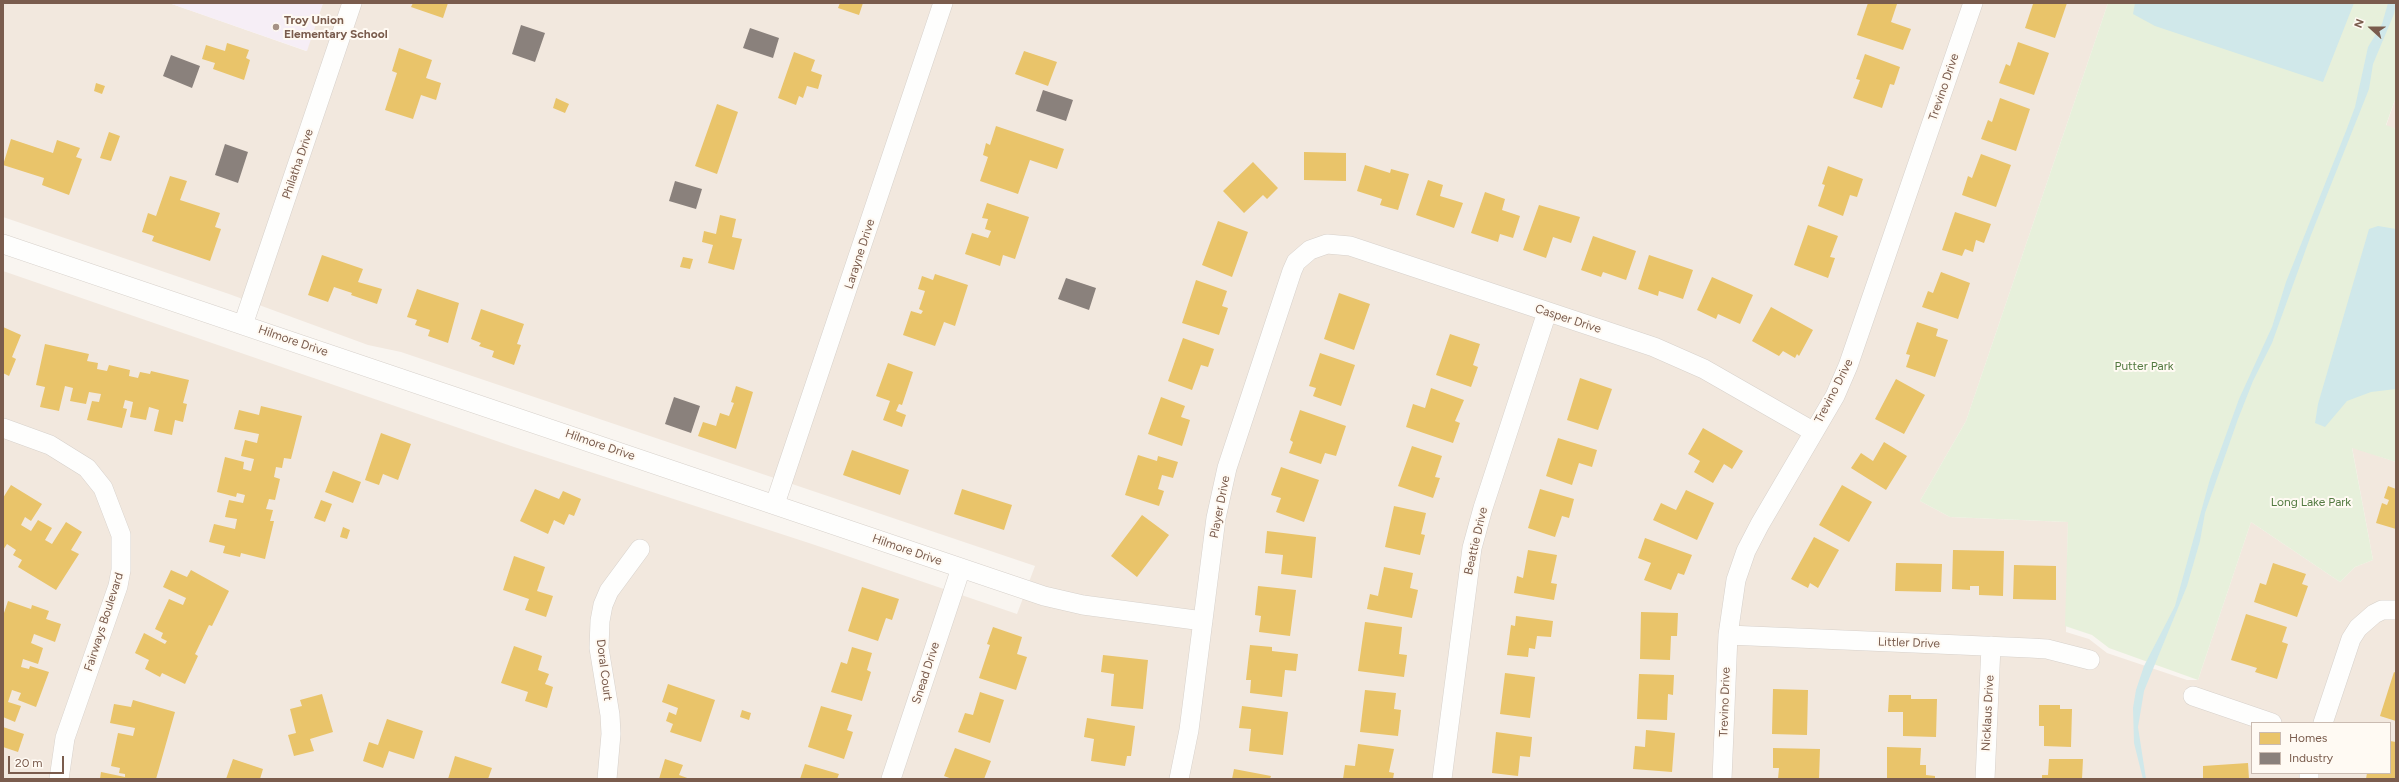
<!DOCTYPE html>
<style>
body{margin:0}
#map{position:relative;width:2399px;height:782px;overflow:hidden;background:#f9f5f0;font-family:Figtree,sans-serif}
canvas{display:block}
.frame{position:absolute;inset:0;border:4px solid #7a5c4d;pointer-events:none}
.legend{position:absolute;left:2251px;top:722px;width:140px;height:52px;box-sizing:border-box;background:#fffaf3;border:1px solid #cabbb1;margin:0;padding:5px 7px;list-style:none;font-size:12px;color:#7a5c4d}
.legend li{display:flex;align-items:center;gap:8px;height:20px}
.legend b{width:20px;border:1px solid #cabbb1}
.north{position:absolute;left:2351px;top:8px;width:40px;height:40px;-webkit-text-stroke:3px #fffaf3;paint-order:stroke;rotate:291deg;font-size:11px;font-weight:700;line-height:16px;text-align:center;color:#7a5c4d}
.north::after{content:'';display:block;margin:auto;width:14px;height:18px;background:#7a5c4d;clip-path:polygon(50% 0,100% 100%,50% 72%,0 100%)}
.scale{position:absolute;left:8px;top:756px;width:56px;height:18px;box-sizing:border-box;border:2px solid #7a5c4d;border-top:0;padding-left:5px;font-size:12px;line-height:14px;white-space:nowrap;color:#7a5c4d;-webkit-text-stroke:3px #fffaf3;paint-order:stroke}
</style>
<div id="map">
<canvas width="2399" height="782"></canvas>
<div class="frame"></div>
<ul class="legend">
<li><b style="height:11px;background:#e9c46a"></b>Homes</li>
<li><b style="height:11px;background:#8a817c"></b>Industry</li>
</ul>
<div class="north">N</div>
<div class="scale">20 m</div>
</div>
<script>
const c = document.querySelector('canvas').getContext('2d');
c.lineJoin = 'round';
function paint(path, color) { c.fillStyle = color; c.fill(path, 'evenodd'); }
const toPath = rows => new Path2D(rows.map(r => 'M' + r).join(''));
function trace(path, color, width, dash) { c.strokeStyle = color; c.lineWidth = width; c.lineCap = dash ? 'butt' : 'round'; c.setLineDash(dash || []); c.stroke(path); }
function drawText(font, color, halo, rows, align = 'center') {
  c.font = font + ' Figtree,sans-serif'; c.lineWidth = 4; c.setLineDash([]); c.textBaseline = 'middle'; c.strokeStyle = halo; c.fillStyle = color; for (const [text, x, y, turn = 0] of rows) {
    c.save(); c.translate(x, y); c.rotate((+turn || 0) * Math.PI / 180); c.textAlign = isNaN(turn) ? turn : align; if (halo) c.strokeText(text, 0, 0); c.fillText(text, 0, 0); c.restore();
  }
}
const residential = toPath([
 [3,3,169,3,306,51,323,3,2108,3,1966,421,1920,501,1950,517,2068,522,2066,632,2089,639,2107,653,2187,680,2198,680,2251,522,2340,582,2355,567,2373,560,2352,447,2396,462,2396,779,3,779,3,271,514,447,812,544,1017,614,1035,566,401,352,368,345,229,294,3,217],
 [2252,723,2390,723,2390,773,2252,773],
 [2396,97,2396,129,2386,126]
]);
const education = toPath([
 [169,3,323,3,307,51]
]);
const green = toPath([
 [2108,3,2396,3,2396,97,2386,125,2396,129,2396,462,2352,448,2373,560,2355,567,2340,582,2251,522,2198,680,2109,648,2092,635,2065,626,2068,522,1950,517,1920,501,1966,421]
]);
const water = toPath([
 [2135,3,2354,3,2323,82,2155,26,2133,14],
 [2388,3,2396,3,2394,14,2373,64,2369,89,2311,235,2272,343,2253,381,2238,419,2205,513,2200,541,2187,586,2144,691,2138,727,2146,779,2143,779,2134,743,2133,708,2136,690,2144,666,2175,606,2210,479,2239,399,2272,327,2286,282,2346,131,2355,107,2368,47,2382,24],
 [2378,226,2396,229,2396,389,2371,392,2347,401,2325,427,2315,423,2318,404,2369,229]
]);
const homes = toPath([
 [413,3,448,3,443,18,411,7],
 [840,3,863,3,859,15,838,8],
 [1868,3,1897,4,1891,22,1911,29,1903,50,1857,35],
 [2030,3,2067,3,2055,38,2025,28,2033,4],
 [2018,42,2049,53,2034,95,1999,83,2006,64,2010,66],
 [227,43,249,50,246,58,250,60,244,80,213,69,215,63,202,59,206,45,225,51],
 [399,48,432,60,426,78,441,83,436,100,421,95,413,119,385,110,397,73,392,71],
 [1024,51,1057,62,1048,86,1015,74],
 [794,52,815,60,811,71,822,75,818,89,807,86,803,98,799,96,796,105,778,98],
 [1865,54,1900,67,1894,85,1890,84,1882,108,1853,98,1860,80,1856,79],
 [96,83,105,86,102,94,94,91],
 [556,98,569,104,565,113,553,108],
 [2000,98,2030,109,2016,151,1981,139,1988,120,1992,122],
 [717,104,738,112,717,174,695,166],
 [996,126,1064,149,1057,169,1030,160,1018,194,980,181,988,157,983,155,986,143,990,145],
 [109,132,120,136,111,161,100,158],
 [11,139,53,153,57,140,80,148,76,157,82,159,69,195,42,185,44,178,3,165],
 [1304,152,1346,153,1346,181,1304,180],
 [1981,154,2011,165,1996,207,1962,195,1968,176,1972,178],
 [1253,162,1278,188,1267,199,1263,195,1244,213,1223,191],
 [1365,165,1390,173,1391,169,1409,174,1398,210,1380,205,1382,199,1357,191],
 [1828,166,1863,179,1857,197,1850,195,1843,216,1818,206,1825,185,1822,184],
 [170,176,187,181,180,200,220,213,215,227,221,229,210,261,152,241,154,236,142,232,148,213,156,216],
 [1428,180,1443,185,1440,196,1463,203,1454,228,1416,215],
 [1485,192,1505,199,1502,210,1520,216,1513,238,1500,234,1498,242,1471,233],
 [987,203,1029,217,1015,259,1003,255,1000,266,965,254,972,233,988,238,991,231,985,229,988,219,982,218],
 [1539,205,1580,217,1571,243,1553,237,1546,258,1523,250],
 [1955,212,1991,224,1984,243,1976,240,1973,252,1965,249,1962,256,1942,250],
 [720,215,736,219,732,237,742,239,734,270,708,263,713,245,702,242,704,231,716,234],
 [1218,221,1248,232,1232,277,1202,265],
 [1808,225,1838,236,1830,257,1835,258,1828,278,1794,265],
 [1593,236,1636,251,1626,280,1603,272,1601,277,1581,270],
 [322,255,363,269,358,282,382,289,377,304,351,295,352,293,334,287,328,302,308,295],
 [1649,255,1693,270,1683,299,1659,291,1658,296,1638,289],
 [683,257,693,259,690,269,680,267],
 [1941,272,1970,283,1958,319,1922,307,1928,291,1933,293],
 [935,274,968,285,955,326,944,322,935,346,903,335,911,311,921,314,923,311,919,309,925,291,918,289,922,276,933,280],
 [1712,277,1753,295,1740,324,1718,314,1716,319,1697,310],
 [1196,280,1227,291,1222,306,1228,308,1219,335,1182,323],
 [417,289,459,303,448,343,428,336,430,330,415,325,417,320,407,317],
 [1339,293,1370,304,1354,350,1324,339],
 [1771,307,1813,330,1799,356,1797,354,1795,358,1783,351,1779,356,1752,341],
 [481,309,524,324,517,344,521,345,514,365,492,357,494,351,479,346,481,343,471,339],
 [1917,322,1938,329,1936,336,1948,340,1935,377,1906,367,1910,355,1906,354],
 [3,327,21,335,12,357,16,359,9,376,3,373],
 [1450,334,1480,344,1473,365,1478,367,1471,387,1436,375],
 [1183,338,1214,349,1208,367,1201,365,1192,390,1168,381],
 [45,344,89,354,87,361,98,363,97,369,107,371,109,365,130,370,129,376,138,378,140,372,150,374,151,371,189,380,183,403,187,404,183,422,175,420,172,435,154,431,159,410,149,407,146,420,130,417,133,402,125,400,123,408,127,409,122,428,87,420,92,401,99,402,101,394,89,392,86,404,70,401,73,388,65,386,59,411,40,407,45,387,36,385],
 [1320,353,1355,365,1341,406,1313,396,1316,388,1309,386],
 [888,363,913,372,902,405,899,404,896,411,906,415,902,427,883,420,890,401,876,396],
 [1580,378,1612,389,1598,430,1567,420],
 [1896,379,1925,395,1904,434,1875,419],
 [736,386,753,392,736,449,698,436,703,422,716,426,720,413,729,416,734,403,731,402],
 [1431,388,1464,400,1455,421,1460,423,1453,443,1406,427,1413,404,1425,408],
 [1161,397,1185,406,1181,417,1190,420,1182,446,1148,434],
 [261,406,302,416,291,459,284,458,282,468,276,467,274,477,280,479,275,500,269,499,266,509,273,510,270,521,274,521,265,559,241,553,240,557,223,553,225,546,209,542,214,524,235,529,237,519,225,517,229,500,243,503,245,495,237,493,236,497,217,492,225,457,244,462,243,469,251,471,254,459,241,456,245,440,257,443,259,434,234,429,239,410,259,415],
 [1300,410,1346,426,1336,456,1325,453,1321,464,1289,453,1293,442,1290,440],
 [1703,428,1743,451,1732,469,1724,464,1713,483,1694,472,1700,461,1688,454],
 [381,433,411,444,398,480,383,474,379,485,365,480],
 [1558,438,1597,450,1592,467,1579,463,1572,485,1546,476],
 [1884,442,1907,456,1886,490,1851,468,1861,453,1873,461],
 [1412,446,1442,456,1435,477,1440,478,1433,498,1398,486],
 [852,450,909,470,900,495,843,475],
 [1138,455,1157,461,1158,456,1178,462,1173,478,1162,475,1158,489,1164,491,1159,506,1125,495],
 [1281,467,1319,480,1304,522,1276,512,1281,498,1271,495],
 [333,471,361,482,353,503,325,492],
 [11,485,42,504,31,521,25,517,21,525,31,531,38,520,52,528,45,540,52,544,66,522,82,532,71,550,79,554,56,590,18,567,22,560,13,555,16,550,7,544,3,550,3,498],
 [1842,485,1872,502,1849,542,1819,525],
 [2388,486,2396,489,2396,529,2376,523,2382,503,2387,505,2389,500,2384,498],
 [535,489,559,499,563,491,581,499,574,516,569,514,564,525,554,520,548,534,520,521],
 [962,489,1012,505,1004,530,954,514],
 [1540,489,1574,499,1569,518,1562,516,1555,537,1528,528],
 [1686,490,1714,503,1697,540,1653,520,1661,503,1676,510],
 [321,500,332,504,325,522,314,518],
 [1394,506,1426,513,1421,534,1425,535,1420,555,1385,547],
 [1142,515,1169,535,1137,577,1111,556],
 [343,527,350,530,347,539,340,537],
 [1267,531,1316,537,1312,578,1281,574,1283,555,1265,553],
 [1814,537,1839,550,1818,588,1810,583,1808,588,1791,579],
 [1645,538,1692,555,1684,575,1678,573,1671,590,1644,580,1651,563,1638,558],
 [1528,550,1557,555,1551,583,1557,584,1554,600,1514,593,1517,576,1523,578],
 [1953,550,2004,551,2003,596,1979,595,1979,586,1970,586,1970,590,1952,589],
 [514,556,545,567,537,591,553,596,546,617,525,610,529,599,503,590],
 [1896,563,1942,564,1941,592,1895,591],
 [2273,563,2306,574,2302,584,2308,586,2297,617,2254,602,2260,583,2266,585],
 [2014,565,2056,566,2056,600,2013,599],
 [1384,567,1413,573,1410,588,1418,590,1412,618,1367,609,1370,594,1378,596],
 [171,570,187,577,191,570,229,591,212,626,209,625,197,650,195,654,198,656,185,684,162,673,160,677,145,669,149,660,135,653,144,633,165,644,167,641,161,638,163,633,155,629,169,599,183,605,186,598,163,587],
 [1258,586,1296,590,1290,636,1259,632,1261,616,1255,615],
 [862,587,899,599,892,620,886,618,878,641,848,631],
 [8,601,31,609,32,605,49,611,46,619,61,624,55,642,34,634,31,643,43,648,38,664,23,659,21,667,29,669,30,666,49,672,36,707,18,700,21,693,12,690,8,702,21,706,15,722,3,717,3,616],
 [1641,612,1678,613,1677,636,1671,636,1670,660,1640,659],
 [2246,614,2287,627,2282,642,2288,644,2277,679,2255,672,2257,668,2231,660],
 [1516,616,1553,621,1551,637,1537,636,1535,649,1529,648,1528,657,1507,655,1511,625,1515,626],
 [1365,622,1402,627,1399,654,1407,655,1404,677,1358,671],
 [993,627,1022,637,1017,654,1027,657,1016,690,979,678,990,645,987,644],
 [1250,645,1272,647,1272,651,1298,654,1296,671,1285,670,1282,697,1250,693,1251,680,1246,680],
 [514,646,542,656,538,670,549,674,545,684,553,687,547,708,525,701,528,692,501,683],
 [852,647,872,653,867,670,871,672,862,701,831,692,841,662,847,664],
 [1103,655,1148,660,1143,709,1111,706,1114,674,1101,672],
 [2394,672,2396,673,2396,721,2380,716],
 [1505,673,1535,677,1530,718,1500,714],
 [1639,674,1674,675,1673,695,1668,694,1667,720,1637,719],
 [668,684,715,700,701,742,670,732,673,724,666,721,669,712,676,715,678,708,662,702],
 [1773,689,1808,690,1807,735,1772,734],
 [1365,690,1396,693,1394,709,1401,710,1398,736,1360,732],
 [980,692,1004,700,990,743,958,732,965,713,973,715],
 [322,694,333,732,310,739,314,751,294,756,288,735,296,733,290,709,302,706,300,700],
 [1889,695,1911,695,1911,699,1937,699,1936,737,1903,736,1903,712,1888,712],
 [133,700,175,712,156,779,100,779,101,772,125,777,125,774,119,773,120,768,111,766,118,733,133,736,135,728,110,723,114,704,131,707],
 [2039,705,2060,705,2060,709,2072,709,2071,747,2044,746,2044,726,2039,726],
 [821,706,852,715,847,730,853,732,844,759,808,747],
 [1242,706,1288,712,1283,755,1249,751,1251,729,1239,728],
 [742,710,751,713,749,720,740,717],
 [1087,718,1135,726,1131,756,1127,756,1125,766,1091,761,1094,739,1084,737],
 [387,719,423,731,414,759,389,751,383,768,363,761,369,742,378,745],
 [3,727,24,734,18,752,3,747],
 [1646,730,1675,733,1672,772,1633,769,1635,746,1645,747],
 [1496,732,1532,737,1530,757,1520,756,1518,776,1492,773],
 [2390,741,2396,742,2396,779,2366,779,2367,773,2390,773],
 [1358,744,1394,749,1389,772,1394,773,1393,779,1343,779,1345,765,1355,766],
 [1887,747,1921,748,1920,765,1926,765,1926,775,1935,776,1935,779,1887,779],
 [955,748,991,761,984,779,952,779,944,776],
 [1773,748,1820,749,1819,779,1778,779,1779,768,1773,768],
 [455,756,492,768,488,779,448,779],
 [233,759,263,769,260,779,226,779],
 [665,759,683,765,679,775,690,779,659,779],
 [2049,759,2083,759,2082,779,2042,779,2042,775,2048,775],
 [2248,763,2249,779,2203,779,2203,766],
 [805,764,839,774,837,779,800,779],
 [1234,769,1271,776,1270,779,1232,779]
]);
const industry = toPath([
 [521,25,545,33,535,62,512,54],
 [750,28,779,38,773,58,743,48],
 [171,55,200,66,192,88,163,76],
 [1043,90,1073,100,1066,121,1036,111],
 [225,144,248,152,238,183,215,175],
 [675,181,702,189,696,209,669,201],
 [1066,278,1096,288,1089,310,1058,299],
 [674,397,700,406,691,433,665,424]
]);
const minor = toPath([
 [3,244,1044,596,1083,605,1203,621],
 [243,325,352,3],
 [3,428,50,445,87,468,103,488,121,535,121,570,118,586,65,738,59,779],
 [775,504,943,3],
 [1728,635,2030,648,2047,649,2090,660],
 [2193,696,2272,723],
 [2323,723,2351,639,2358,628,2374,614,2382,610,2396,610],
 [607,779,611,734,610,715,599,648,600,621,603,605,609,591,640,549],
 [891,779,961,568],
 [1179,779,1189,730,1216,518,1227,468,1292,271,1296,262,1310,250,1327,244,1350,246,1654,347,1704,369,1814,432],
 [1442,779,1472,548,1483,508,1547,312],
 [1722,779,1728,635,1736,580,1746,551,1760,524,1835,396,1848,366,1973,3],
 [1985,779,1991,646],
 [2309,779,2309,773]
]);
const markers = [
 [276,27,4,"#a69286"]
];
const poiNames = [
 ["Troy Union",284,20],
 ["Elementary School",284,34]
];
const streetNames = [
 ["Trevino Drive",1944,87,-71],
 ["Philatha Drive",298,164,-71],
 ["Larayne Drive",860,254,-72],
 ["Casper Drive",1568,319,18],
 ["Hilmore Drive",293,341,19],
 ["Trevino Drive",1834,391,-63],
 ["Hilmore Drive",600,445,19],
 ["Player Drive",1220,507,-79],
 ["Beattie Drive",1476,541,-77],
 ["Hilmore Drive",907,550,19],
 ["Fairways Boulevard",104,622,-72],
 ["Littler Drive",1909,643,2],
 ["Doral Court",604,670,83],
 ["Snead Drive",926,673,-72],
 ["Trevino Drive",1725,702,-88],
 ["Nicklaus Drive",1988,713,-87]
];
const parkNames = [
 ["Putter Park",2144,366],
 ["Long Lake Park",2311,502]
];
paint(residential, '#f2e8de');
paint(education, '#f6eef6');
paint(green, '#e7f0db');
paint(water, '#d0e8ea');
paint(homes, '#e9c46a');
paint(industry, '#8a817c');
trace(minor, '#d7d1cb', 20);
trace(minor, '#fefefd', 19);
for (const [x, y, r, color] of markers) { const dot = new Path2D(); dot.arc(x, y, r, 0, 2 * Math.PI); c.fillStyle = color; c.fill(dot); trace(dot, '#fffaf3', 1.5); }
drawText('bold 12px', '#7a5c4d', '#fffaf3', poiNames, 'left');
drawText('12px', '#7a5c4d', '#fffaf3', streetNames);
drawText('12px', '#537a41', '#fffaf3', parkNames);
</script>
